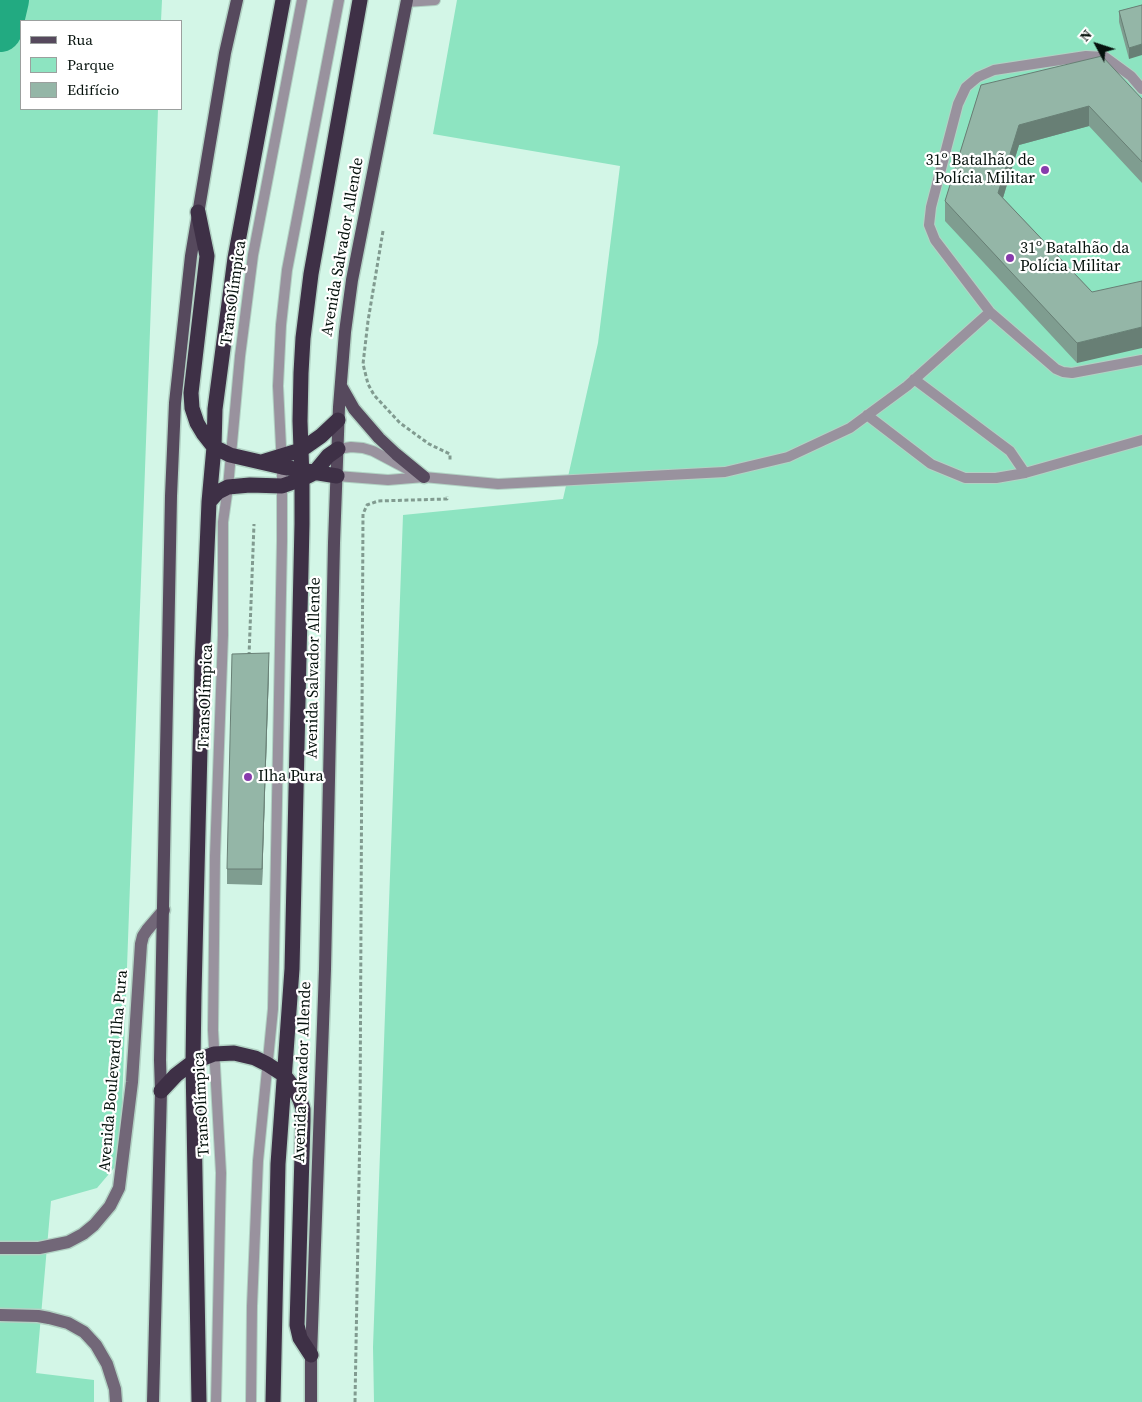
<!DOCTYPE html>
<meta charset="utf-8">
<style>
body{margin:0}
#map{position:relative;width:1142px;height:1402px;overflow:hidden;background:#d3f6e7;font-family:"Source Serif 4",serif}
canvas{display:block}
.legend{position:absolute;left:20px;top:20px;width:162px;height:90px;box-sizing:border-box;background:#fff;border:1px solid #9ba09e;margin:0;padding:6px 9px;list-style:none;font-size:15px;color:#06120d}
.legend li{display:flex;align-items:center;gap:10px;height:25px}
.legend b{width:25px;border:1px solid #9ba09e}
.north{position:absolute;left:1072px;top:20px;width:50px;height:50px;-webkit-text-stroke:4px #fff;paint-order:stroke;rotate:310deg;font-size:14px;font-weight:700;line-height:20px;text-align:center;color:#06120d}
.north::after{content:'';display:block;margin:auto;width:18px;height:22px;background:#06120d;clip-path:polygon(50% 0,100% 100%,50% 72%,0 100%)}
</style>
<div id="map">
<canvas width="1142" height="1402"></canvas>
<ul class="legend">
<li><b style="height:6px;background:#56495d"></b>Rua</li>
<li><b style="height:14px;background:#8de4c1"></b>Parque</li>
<li><b style="height:14px;background:#94b6a7"></b>Edifício</li>
</ul>
<div class="north">N</div>
</div>
<script>
const c = document.querySelector('canvas').getContext('2d');
c.lineJoin = 'round';
function paint(path, color) { c.fillStyle = color; c.fill(path, 'evenodd'); }
const toPath = rows => new Path2D(rows.map(r => 'M' + r).join(''));
function trace(path, color, width, dash) { c.strokeStyle = color; c.lineWidth = width; c.lineCap = dash ? 'butt' : 'round'; c.setLineDash(dash || []); c.stroke(path); }
function drawText(font, color, halo, rows, align = 'center') {
  c.font = font + ' "Source Serif 4",serif'; c.lineWidth = 4.5; c.setLineDash([]); c.textBaseline = 'middle'; c.strokeStyle = halo; c.fillStyle = color; for (const [text, x, y, turn = 0] of rows) {
    c.save(); c.translate(x, y); c.rotate((+turn || 0) * Math.PI / 180); c.textAlign = isNaN(turn) ? turn : align; if (halo) c.strokeText(text, 0, 0); c.fillText(text, 0, 0); c.restore();
  }
}
const green = toPath([
 [0,0,162,0,161,21,21,21,21,109,158,109,120,1161,97,1188,51,1201,36,1373,94,1380,94,1402,0,1402],
 [457,0,1142,0,1142,1402,374,1402,373,1347,403,515,563,499,598,343,620,166,433,134]
]);
const river = toPath([
 [0,30,7,0]
]);
const path = toPath([
 [383,231,368,321,363,364,368,384,374,395,400,423,429,444,450,454,450,462],
 [249,656,254,524],
 [355,1402,360,1125,363,514,367,505,378,501,447,499,447,496]
]);
const lane = toPath([
 [406,2,435,0],
 [1142,89,1131,76,1105,57,1086,56,994,70,978,77,966,87,958,104,931,207,929,225,935,240,990,312,1056,369,1063,372,1072,373,1142,360],
 [914,379,1010,451,1025,473],
 [867,415,931,464,965,478,996,478,1025,473,1142,440],
 [338,449,351,447,363,448,373,451,409,470],
 [337,476,388,480,424,477,498,484,725,472,788,457,850,428,907,386,990,312],
 [216,1402,221,1173,213,1030,215,856,223,635,223,522,228,487,240,356,253,255,302,0],
 [251,1402,252,1306,258,1161,273,1009,282,541,282,467,278,386,281,325,287,270,339,0]
]);
const secondary = toPath([
 [0,1248,39,1248,68,1242,83,1234,94,1225,110,1206,119,1188,132,1082,141,944,143,936,147,930,164,910],
 [0,1315,38,1316,49,1318,68,1323,84,1332,96,1345,107,1364,115,1389,116,1402]
]);
const primary = toPath([
 [341,386,354,409,379,438,396,454,424,477],
 [153,1402,161,1091,160,1060,171,496,175,403,191,256,225,53,237,0],
 [311,1402,311,1355,325,969,334,543,339,407,345,332,352,280,407,0]
]);
const highway = toPath([
 [198,212,207,256,191,393,192,408,197,423,203,433,214,447,230,455,282,467,337,476],
 [262,462,301,450,321,436,338,420],
 [209,502,218,492,228,487,250,485,282,486,302,479,314,473,328,456,338,449],
 [161,1091,176,1075,193,1062,214,1054,234,1053,255,1058,267,1064,284,1075,294,1088,300,1100,303,1109,303,1121,297,1325,300,1338,311,1355],
 [199,1402,193,1062,194,994,202,666,209,502,214,447,215,409,235,258,283,0],
 [273,1402,278,1164,292,969,302,524,302,479,300,421,301,373,303,338,311,274,360,0]
]);
const wall = toPath([
 [1142,5,1129,59,1119,22,1119,11],
 [981,85,1142,99,1142,183,1089,126,1019,145,1003,198,1092,292,1077,363,945,221,945,201],
 [269,669,262,885,227,884,227,869]
]);
const shadedWall = toPath([
 [1142,44,1142,55,1129,59,1129,48],
 [1089,106,1089,126,1019,145,998,214,998,193,1019,125],
 [1142,327,1142,348,1077,363,1077,343],
 [269,653,269,669,262,885,262,869]
]);
const building = toPath([
 [1142,5,1142,44,1129,48,1119,11,1142,5],
 [1102,56,1142,99,1142,162,1089,106,1019,125,998,193,1092,292,1142,281,1142,327,1077,343,945,201,981,85,1102,56],
 [269,653,262,869,227,869,232,654,269,653]
]);
const markers = [
 [1045,170,5,"#873bac"],
 [1010,258,5,"#873bac"],
 [248,777,5,"#873bac"]
];
const poiNames = [
 ["31º Batalhão de",1035,161,"right"],
 ["Polícia Militar",1035,179,"right"],
 ["31º Batalhão da",1020,249],
 ["Polícia Militar",1020,267],
 ["Ilha Pura",258,777]
];
const streetNames = [
 ["Avenida Salvador Allende",343,247,-80],
 ["TransOlímpica",234,293,-82],
 ["Avenida Salvador Allende",314,668,-89],
 ["TransOlímpica",206,697,-88],
 ["Avenida Boulevard Ilha Pura",114,1071,-85],
 ["Avenida Salvador Allende",303,1072,-88],
 ["TransOlímpica",202,1104,-93]
];
paint(green, '#8de4c1');
trace(river, '#22aa81', 44);
trace(lane, '#b2d2c4', 12);
trace(secondary, '#b2d2c4', 15);
trace(primary, '#b2d2c4', 15);
trace(highway, '#b2d2c4', 18);
trace(path, '#819b90', 3, [4, 2.5]);
trace(lane, '#99929e', 10);
trace(secondary, '#726778', 12);
trace(primary, '#56495d', 12);
trace(highway, '#3e3046', 15);
paint(wall, '#7f9d90');
paint(shadedWall, '#687f75');
paint(building, '#94b6a7');
trace(building, '#687f75', 1);
for (const [x, y, r, color] of markers) { const dot = new Path2D(); dot.arc(x, y, r, 0, 2 * Math.PI); c.fillStyle = color; c.fill(dot); trace(dot, '#fff', 2); }
drawText('16px', '#06120d', '#fff', poiNames, 'left');
drawText('16px', '#06120d', '#fff', streetNames);
</script>
